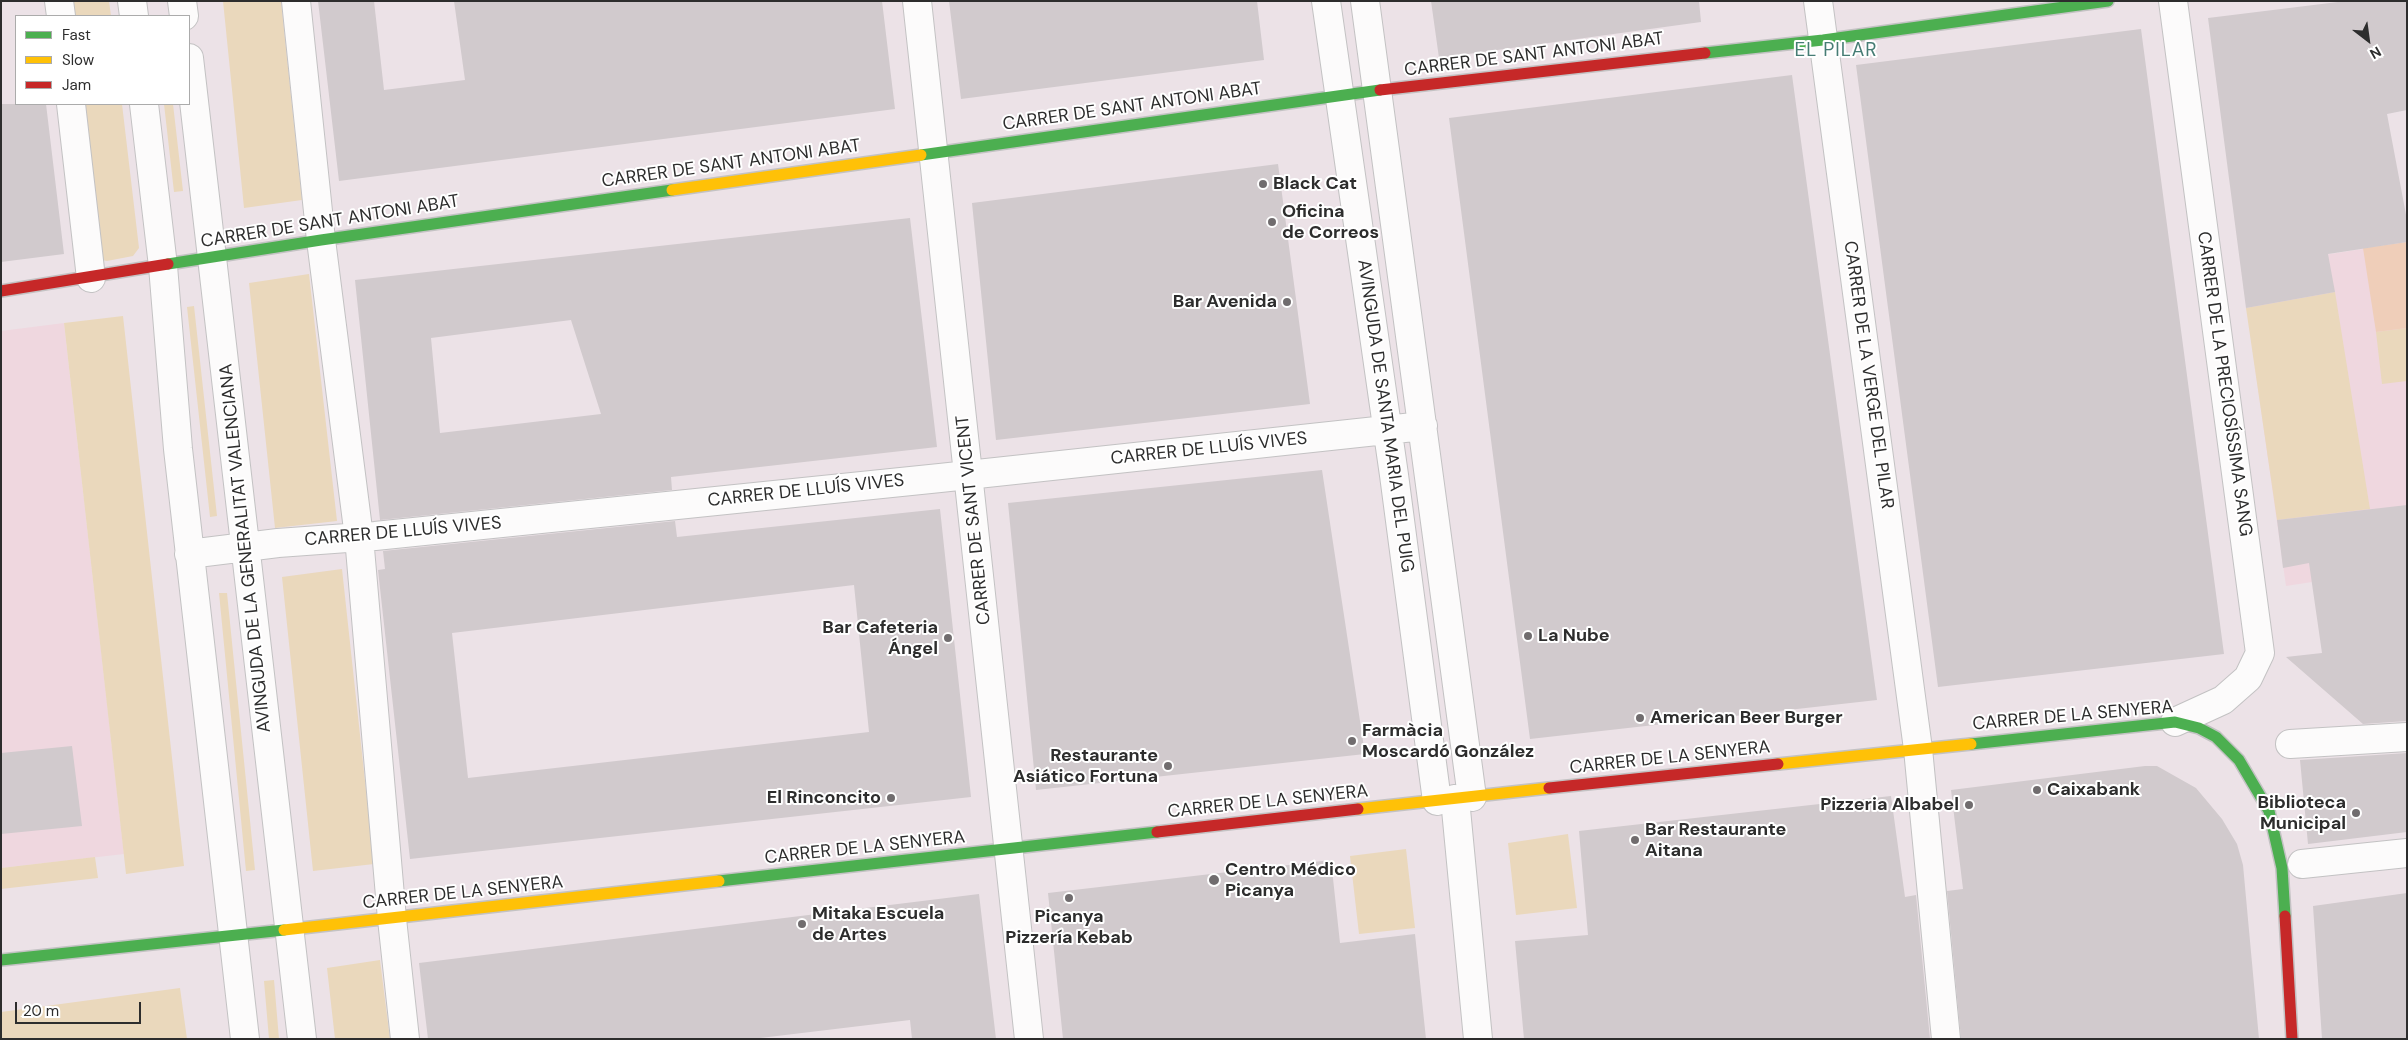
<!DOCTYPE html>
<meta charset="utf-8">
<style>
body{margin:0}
#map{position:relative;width:2408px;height:1040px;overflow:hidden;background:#ece2e7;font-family:"DM Sans",sans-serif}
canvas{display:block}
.frame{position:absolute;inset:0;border:2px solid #2d2d2d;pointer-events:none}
.legend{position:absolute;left:15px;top:15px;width:175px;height:90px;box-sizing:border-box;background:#fff;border:1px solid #ababab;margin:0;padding:6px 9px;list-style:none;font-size:15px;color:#2d2d2d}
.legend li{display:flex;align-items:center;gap:10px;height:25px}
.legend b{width:25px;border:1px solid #ababab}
.north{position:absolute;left:2343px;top:15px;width:50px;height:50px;-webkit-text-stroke:4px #fff;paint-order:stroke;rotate:150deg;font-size:14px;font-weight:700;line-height:20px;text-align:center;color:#2d2d2d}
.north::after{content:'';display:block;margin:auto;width:18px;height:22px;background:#2d2d2d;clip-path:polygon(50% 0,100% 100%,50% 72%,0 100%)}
.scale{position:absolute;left:15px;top:1002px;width:126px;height:22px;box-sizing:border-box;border:2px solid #2d2d2d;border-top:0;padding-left:6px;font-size:15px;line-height:18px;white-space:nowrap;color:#2d2d2d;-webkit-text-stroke:4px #fff;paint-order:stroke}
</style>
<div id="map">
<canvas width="2408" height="1040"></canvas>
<div class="frame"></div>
<ul class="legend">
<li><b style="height:6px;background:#4caf50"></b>Fast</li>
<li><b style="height:6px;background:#ffc107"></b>Slow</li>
<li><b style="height:6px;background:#c62828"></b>Jam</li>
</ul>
<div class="north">N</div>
<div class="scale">20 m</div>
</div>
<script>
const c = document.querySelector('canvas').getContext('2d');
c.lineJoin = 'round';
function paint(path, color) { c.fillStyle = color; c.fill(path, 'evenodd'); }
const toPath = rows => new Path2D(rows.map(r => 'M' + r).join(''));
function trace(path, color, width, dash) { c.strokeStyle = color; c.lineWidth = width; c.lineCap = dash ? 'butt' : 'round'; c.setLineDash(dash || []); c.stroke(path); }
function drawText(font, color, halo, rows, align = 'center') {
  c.font = font + ' "DM Sans",sans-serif'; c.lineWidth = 4; c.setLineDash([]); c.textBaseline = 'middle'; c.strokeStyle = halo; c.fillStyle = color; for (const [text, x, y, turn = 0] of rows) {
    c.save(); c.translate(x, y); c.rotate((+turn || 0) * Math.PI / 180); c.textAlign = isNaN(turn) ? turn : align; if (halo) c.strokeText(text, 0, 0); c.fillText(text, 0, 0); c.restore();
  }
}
const education = toPath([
 [2407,242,2407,659,2312,582,2286,586,2241,268],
 [64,323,124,854,1,868,1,331]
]);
const green = toPath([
 [68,1,109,1,111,16,70,16],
 [223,1,281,1,302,200,244,208],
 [80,104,122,104,139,248,133,256,107,261,102,260],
 [164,104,173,104,183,191,174,192],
 [309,274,337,521,275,528,249,283],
 [2335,292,2370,509,2277,520,2246,308],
 [194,306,217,516,210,517,187,307],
 [123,316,184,866,126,874,64,323],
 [2407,328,2407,381,2382,384,2376,332],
 [342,569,374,864,313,871,282,577],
 [219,593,227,593,255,870,246,871],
 [1568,834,1577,908,1516,915,1508,843],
 [1406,849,1415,928,1359,934,1350,856],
 [95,857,98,878,1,889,1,868],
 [380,960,390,1039,335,1039,327,968],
 [274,980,279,1039,269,1039,264,981],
 [180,988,187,1039,1,1039,1,1012]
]);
const pitch = toPath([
 [2407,242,2407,328,2376,332,2363,248]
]);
const building = toPath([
 [318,1,374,1,384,90,465,80,454,1,882,1,895,109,339,181],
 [949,1,1257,1,1264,60,961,99],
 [1431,1,1699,1,1701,22,1439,58],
 [2346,1,2407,1,2407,110,2387,114,2407,220,2407,242,2328,254,2335,292,2246,308,2208,18],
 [2141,29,2224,654,1938,687,1856,65],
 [1792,75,1877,700,1530,739,1449,118],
 [1,104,46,104,64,254,1,262],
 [1278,164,1310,404,996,440,972,203],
 [910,218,937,447,671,477,672,490,380,520,355,280],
 [571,320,601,414,440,433,431,338],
 [1322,470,1365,754,1036,790,1008,503],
 [2407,505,2407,721,2363,724,2286,657,2322,653,2309,563,2283,568,2277,520],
 [940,509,971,797,410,859,378,570,385,569,383,551,675,521,677,537],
 [854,585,869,732,468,778,452,633],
 [72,746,82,826,1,834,1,753],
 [2407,753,2407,832,2308,844,2300,760],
 [2145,766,2157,766,2196,788,2222,819,2237,844,2243,865,2259,1039,1961,1039,1947,891,1963,889,1951,790],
 [1891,796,1905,897,1916,895,1930,1039,1524,1039,1515,941,1588,935,1579,831],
 [1331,860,1340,943,1415,934,1426,1039,1063,1039,1048,893],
 [2407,893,2407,1039,2322,1039,2313,906],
 [979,894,996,1039,912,1039,910,1020,752,1039,428,1039,419,963]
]);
const street = toPath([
 [59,1,61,16],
 [132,1,134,16],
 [182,1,184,16],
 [296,1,321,240,359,537,392,919,405,1039],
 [917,1,1029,1039],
 [1326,1,1394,475,1437,801],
 [1365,1,1472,797],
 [1818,1,1918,749,1946,1039],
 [2173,1,2260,653,2248,678,2223,700,2175,722],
 [189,58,302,1039],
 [71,104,91,278],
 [144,104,163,266,178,449,245,1039],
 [189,554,278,543,375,536,940,478,1423,426],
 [2290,744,2407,737],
 [1455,799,1478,1039],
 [2302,864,2407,853]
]);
const fast = toPath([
 [1705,53,1823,40,2108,1],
 [921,155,1380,90],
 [168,264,321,240,672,190],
 [1971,744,2175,722,2199,728,2216,737,2239,760,2269,811,2282,868,2285,916],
 [719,881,1157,832],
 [1,960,284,930]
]);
const slow = toPath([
 [672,190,921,155],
 [1778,764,1971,744],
 [1358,809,1549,788],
 [284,930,719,881]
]);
const jam = toPath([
 [1380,90,1705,53],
 [1,291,168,264],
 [1549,788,1778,764],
 [1157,832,1358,809],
 [2285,916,2292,1039]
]);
const markers = [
 [1263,184,5,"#706c6e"],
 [1272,222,5,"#706c6e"],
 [1287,302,5,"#706c6e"],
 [1528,636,5,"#706c6e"],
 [948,638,5,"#706c6e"],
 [1640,718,5,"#706c6e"],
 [1352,741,5,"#706c6e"],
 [1168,766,5,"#706c6e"],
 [2037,790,5,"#706c6e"],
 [891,798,5,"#706c6e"],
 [1969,805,5,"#706c6e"],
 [2356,813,5,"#706c6e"],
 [1635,840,5,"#706c6e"],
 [1214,880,6,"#706c6e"],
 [1069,898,5,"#706c6e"],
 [802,924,5,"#706c6e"]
];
const streetNames = [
 ["CARRER DE SANT ANTONI ABAT",1534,55,-7],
 ["CARRER DE SANT ANTONI ABAT",1132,107,-8],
 ["CARRER DE SANT ANTONI ABAT",731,164,-8],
 ["CARRER DE SANT ANTONI ABAT",330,222,-9],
 ["CARRER DE LA VERGE DEL PILAR",1868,375,82],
 ["CARRER DE LA PRECIOSÍSSIMA SANG",2224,384,82],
 ["AVINGUDA DE SANTA MARIA DEL PUIG",1385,416,82],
 ["CARRER DE LLUÍS VIVES",1209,449,-6],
 ["CARRER DE LLUÍS VIVES",806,491,-6],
 ["CARRER DE SANT VICENT",974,520,-96],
 ["CARRER DE LLUÍS VIVES",403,532,-5],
 ["AVINGUDA DE LA GENERALITAT VALENCIANA",246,548,-96],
 ["CARRER DE LA SENYERA",2073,716,-5],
 ["CARRER DE LA SENYERA",1670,758,-6],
 ["CARRER DE LA SENYERA",1268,802,-6],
 ["CARRER DE LA SENYERA",865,848,-6],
 ["CARRER DE LA SENYERA",463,893,-6]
];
const poiNames = [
 ["Black Cat",1273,184],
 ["Oficina",1282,212],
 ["de Correos",1282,233],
 ["Bar Avenida",1277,302,"right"],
 ["Bar Cafeteria",938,628,"right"],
 ["Ángel",938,649,"right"],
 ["La Nube",1538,636],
 ["American Beer Burger",1650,718],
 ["Farmàcia",1362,731],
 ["Moscardó González",1362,752],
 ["Restaurante",1158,756,"right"],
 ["Asiático Fortuna",1158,777,"right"],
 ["Caixabank",2047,790],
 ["El Rinconcito",881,798,"right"],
 ["Biblioteca",2346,803,"right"],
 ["Municipal",2346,824,"right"],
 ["Pizzeria Albabel",1959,805,"right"],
 ["Bar Restaurante",1645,830],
 ["Aitana",1645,851],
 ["Centro Médico",1225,870],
 ["Picanya",1225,891],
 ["Mitaka Escuela",812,914],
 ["de Artes",812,935],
 ["Picanya",1069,917,"center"],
 ["Pizzería Kebab",1069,938,"center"]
];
const neighbourhoodNames = [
 ["EL PILAR",1836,51]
];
paint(education, '#efd7df');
paint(green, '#ead8bc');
paint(pitch, '#efceb9');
paint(building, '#d1cacd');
trace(street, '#c3c2c3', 30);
trace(fast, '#c3c2c3', 14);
trace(slow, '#c3c2c3', 14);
trace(jam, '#c3c2c3', 14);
trace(street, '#fcfbfb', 28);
trace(fast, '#4caf50', 11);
trace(slow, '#ffc107', 11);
trace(jam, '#c62828', 11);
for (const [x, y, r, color] of markers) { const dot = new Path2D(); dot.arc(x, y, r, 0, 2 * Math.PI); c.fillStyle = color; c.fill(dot); trace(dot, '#fff', 2); }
drawText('18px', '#2d2d2d', '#fff', streetNames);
drawText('bold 18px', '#2d2d2d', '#fff', poiNames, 'left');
c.letterSpacing = '1px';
drawText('19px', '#467c74', '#fff', neighbourhoodNames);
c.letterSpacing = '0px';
</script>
